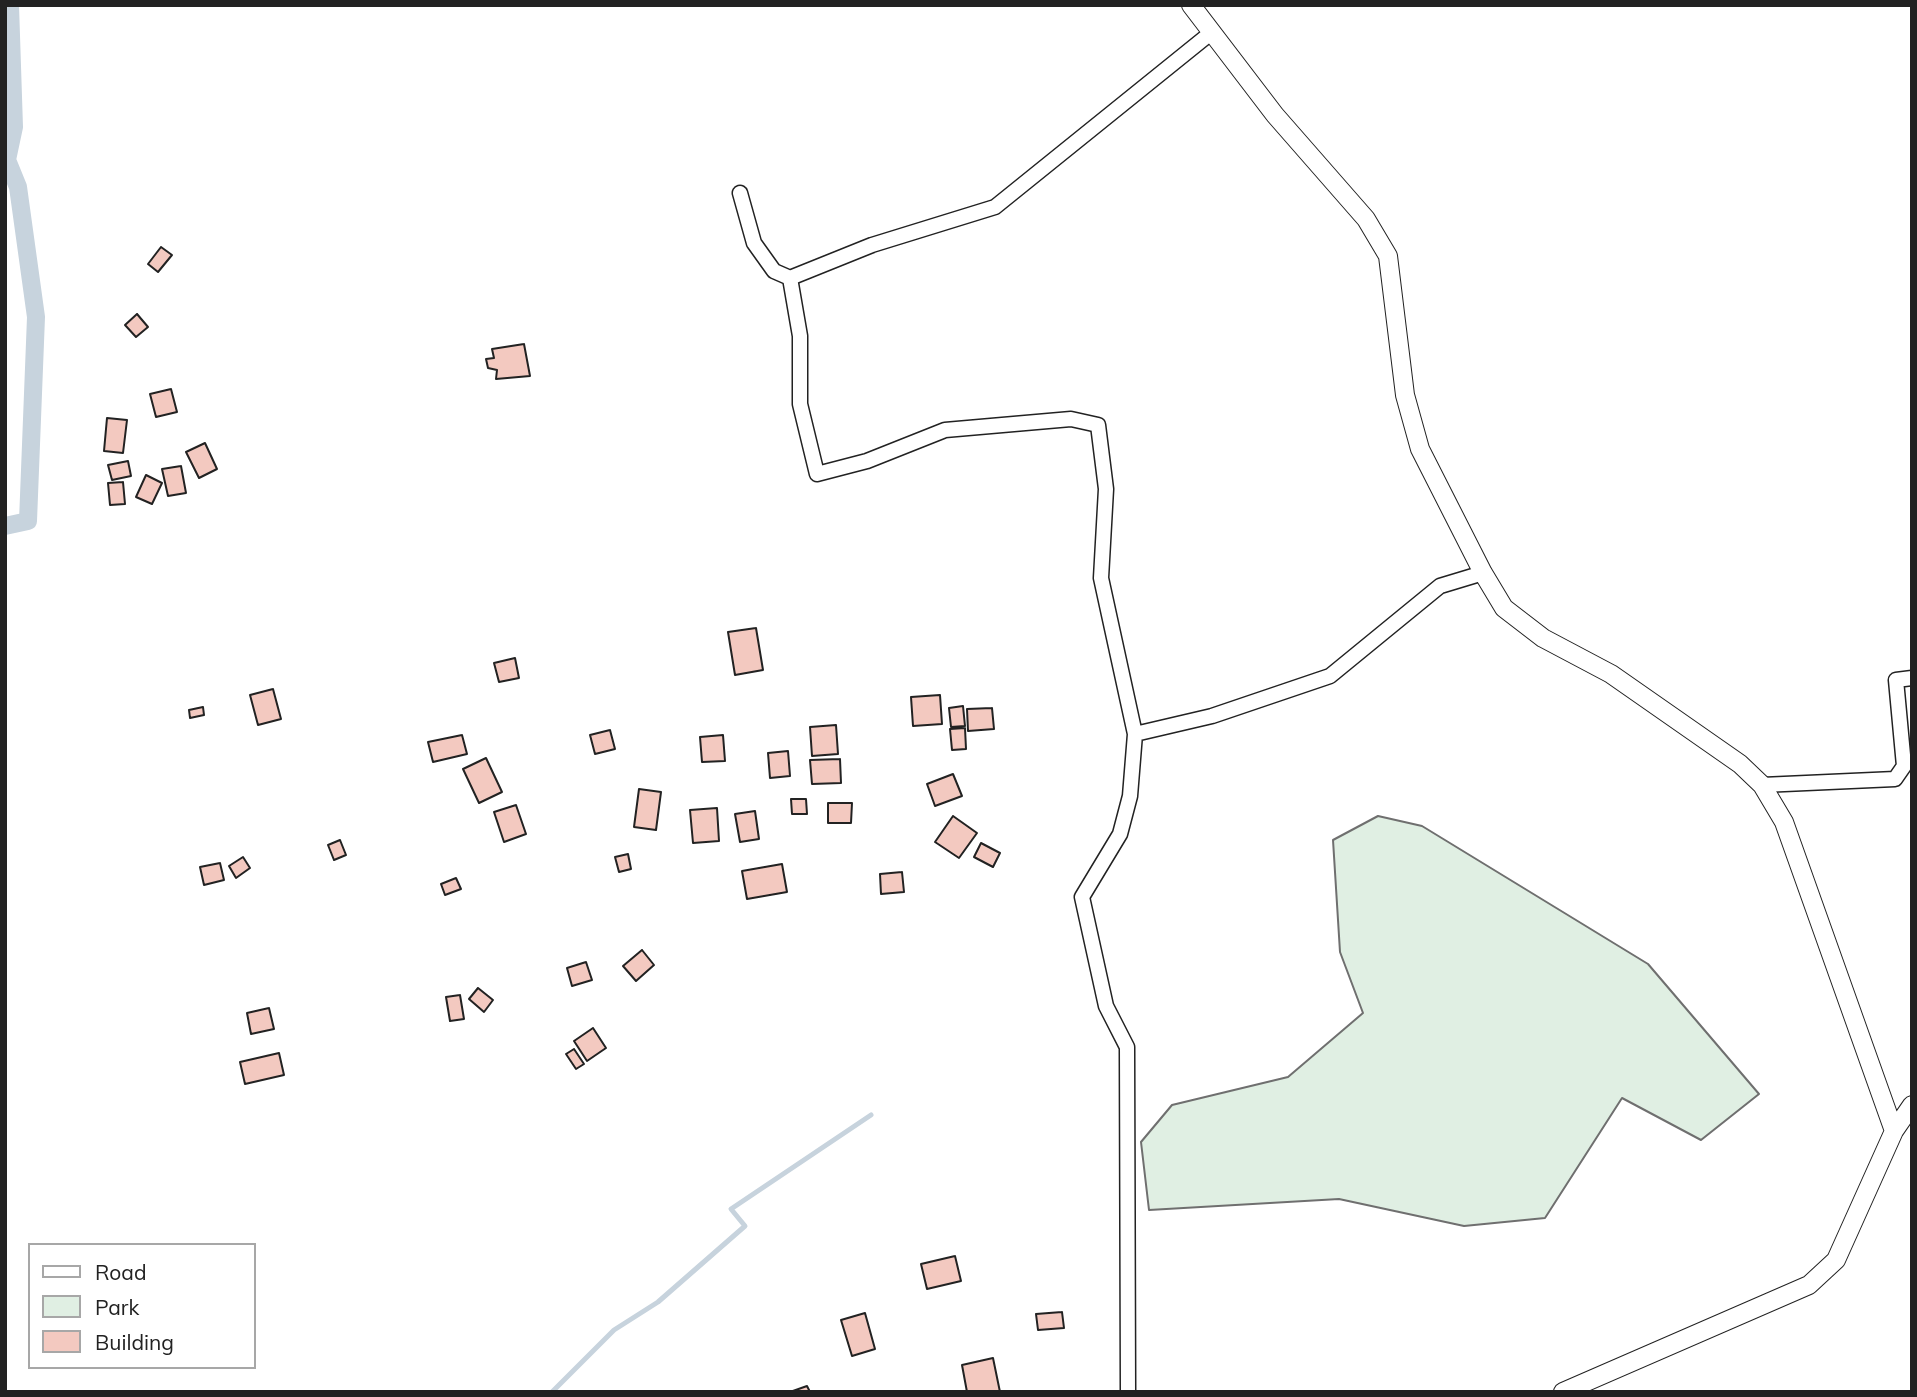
<!DOCTYPE html>
<style>
body{margin:0}
#map{position:relative;width:1917px;height:1397px;overflow:hidden;background:#fff;font-family:Mulish,sans-serif}
canvas{display:block}
.frame{position:absolute;inset:0;border:7px solid #222;pointer-events:none}
.legend{position:absolute;left:28px;top:1243px;width:228px;height:126px;box-sizing:border-box;background:#fff;border:2px solid #a7a7a7;margin:0;padding:9px 12px;list-style:none;font-size:21px;color:#222}
.legend li{display:flex;align-items:center;gap:14px;height:35px}
.legend b{width:35px;border:2px solid #a7a7a7}
</style>
<div id="map">
<canvas width="1917" height="1397"></canvas>
<div class="frame"></div>
<ul class="legend">
<li><b style="height:9px;background:#fff"></b>Road</li>
<li><b style="height:19px;background:#e0efe3"></b>Park</li>
<li><b style="height:19px;background:#f3c9c0"></b>Building</li>
</ul>
</div>
<script>
const c = document.querySelector('canvas').getContext('2d');
c.lineJoin = 'round';
function paint(path, color) { c.fillStyle = color; c.fill(path, 'evenodd'); }
const toPath = rows => new Path2D(rows.map(r => 'M' + r).join(''));
function trace(path, color, width, dash) { c.strokeStyle = color; c.lineWidth = width; c.lineCap = dash ? 'butt' : 'round'; c.setLineDash(dash || []); c.stroke(path); }
const green = toPath([
 [1378,816,1422,826,1648,964,1759,1094,1701,1140,1622,1098,1545,1218,1464,1226,1339,1199,1149,1210,1141,1142,1172,1105,1288,1077,1363,1013,1340,952,1333,840,1378,816]
]);
const stream = toPath([
 [552,1392,614,1330,658,1302,745,1226,731,1209,871,1115]
]);
const canal = toPath([
 [5,526,28,521,36,317,18,187,7,160,14,127,10,5]
]);
const building = toPath([
 [161,247,172,255,158,272,148,264,161,247],
 [137,314,148,327,136,337,125,325,137,314],
 [524,344,530,376,496,379,497,370,488,368,486,359,494,358,492,349,524,344],
 [171,389,177,412,156,417,150,394,171,389],
 [107,418,127,420,123,453,104,451,107,418],
 [205,443,217,469,199,478,186,452,205,443],
 [128,461,131,476,112,480,108,465,128,461],
 [181,466,186,493,168,496,162,469,181,466],
 [146,475,162,483,152,504,136,497,146,475],
 [123,482,125,504,110,505,108,483,123,482],
 [756,628,763,670,735,675,728,632,756,628],
 [515,658,519,678,499,682,494,663,515,658],
 [273,689,281,719,258,725,250,695,273,689],
 [940,695,942,724,913,726,911,697,940,695],
 [963,706,965,726,951,727,949,708,963,706],
 [203,707,204,715,190,718,189,710,203,707],
 [992,708,994,729,968,731,967,709,992,708],
 [836,725,838,754,812,756,810,727,836,725],
 [965,728,966,749,952,750,950,729,965,728],
 [610,730,615,749,595,754,590,735,610,730],
 [462,735,467,754,433,762,428,742,462,735],
 [723,735,725,761,702,762,700,737,723,735],
 [788,751,790,776,770,778,768,753,788,751],
 [486,758,502,792,479,803,463,769,486,758],
 [840,759,841,783,812,784,810,760,840,759],
 [953,774,962,796,935,806,927,784,953,774],
 [639,789,661,792,656,830,634,827,639,789],
 [791,799,806,799,807,814,792,814,791,799],
 [828,803,852,803,851,823,828,823,828,803],
 [516,805,526,834,504,842,494,812,516,805],
 [717,808,719,841,693,843,690,810,717,808],
 [755,811,759,839,740,842,735,814,755,811],
 [953,816,977,833,959,858,935,842,953,816],
 [340,840,346,855,334,860,328,845,340,840],
 [981,843,1000,853,993,867,974,857,981,843],
 [628,854,631,869,619,872,615,857,628,854],
 [243,857,250,868,236,878,229,866,243,857],
 [220,863,224,880,204,885,200,867,220,863],
 [782,864,787,892,747,899,742,871,782,864],
 [902,872,904,892,881,894,880,874,902,872],
 [456,878,461,889,445,895,441,884,456,878],
 [642,950,654,965,636,981,623,966,642,950],
 [586,962,592,980,572,986,567,968,586,962],
 [478,988,493,1000,484,1012,469,999,478,988],
 [460,995,464,1019,450,1021,446,997,460,995],
 [269,1008,274,1029,251,1034,247,1013,269,1008],
 [593,1028,606,1048,587,1061,574,1041,593,1028],
 [574,1049,584,1064,576,1069,566,1054,574,1049],
 [279,1053,284,1075,245,1084,240,1062,279,1053],
 [955,1256,961,1281,927,1289,921,1264,955,1256],
 [1062,1312,1064,1328,1038,1330,1036,1314,1062,1312],
 [865,1313,875,1349,852,1356,841,1320,865,1313],
 [993,1358,1000,1392,967,1392,962,1365,993,1358],
 [807,1386,810,1392,790,1392,807,1386]
]);
const minor = toPath([
 [740,193,754,243,774,271,790,278,872,245,995,207,1212,32],
 [790,278,800,336,800,404,817,474,867,461,945,430,1071,419,1098,425,1106,489,1101,578,1135,734,1130,796,1120,834,1082,897,1106,1006,1127,1047,1128,1392],
 [1135,734,1212,716,1330,676,1440,586,1483,573],
 [1762,785,1895,779,1904,766,1896,680,1912,678]
]);
const tertiary = toPath([
 [1191,5,1275,115,1366,219,1388,256,1405,395,1420,449,1483,573,1504,608,1543,638,1611,674,1740,764,1762,785,1784,822,1894,1131],
 [1563,1392,1809,1285,1836,1260,1894,1131,1912,1105]
]);
paint(green, '#e0efe3');
trace(green, '#6f6f6f', 2);
trace(stream, '#c7d3dd', 5);
trace(canal, '#c7d3dd', 18);
paint(building, '#f3c9c0');
trace(building, '#222', 2);
trace(minor, '#222', 17);
trace(tertiary, '#222', 20);
trace(minor, '#fff', 14);
trace(tertiary, '#fff', 18);
</script>
